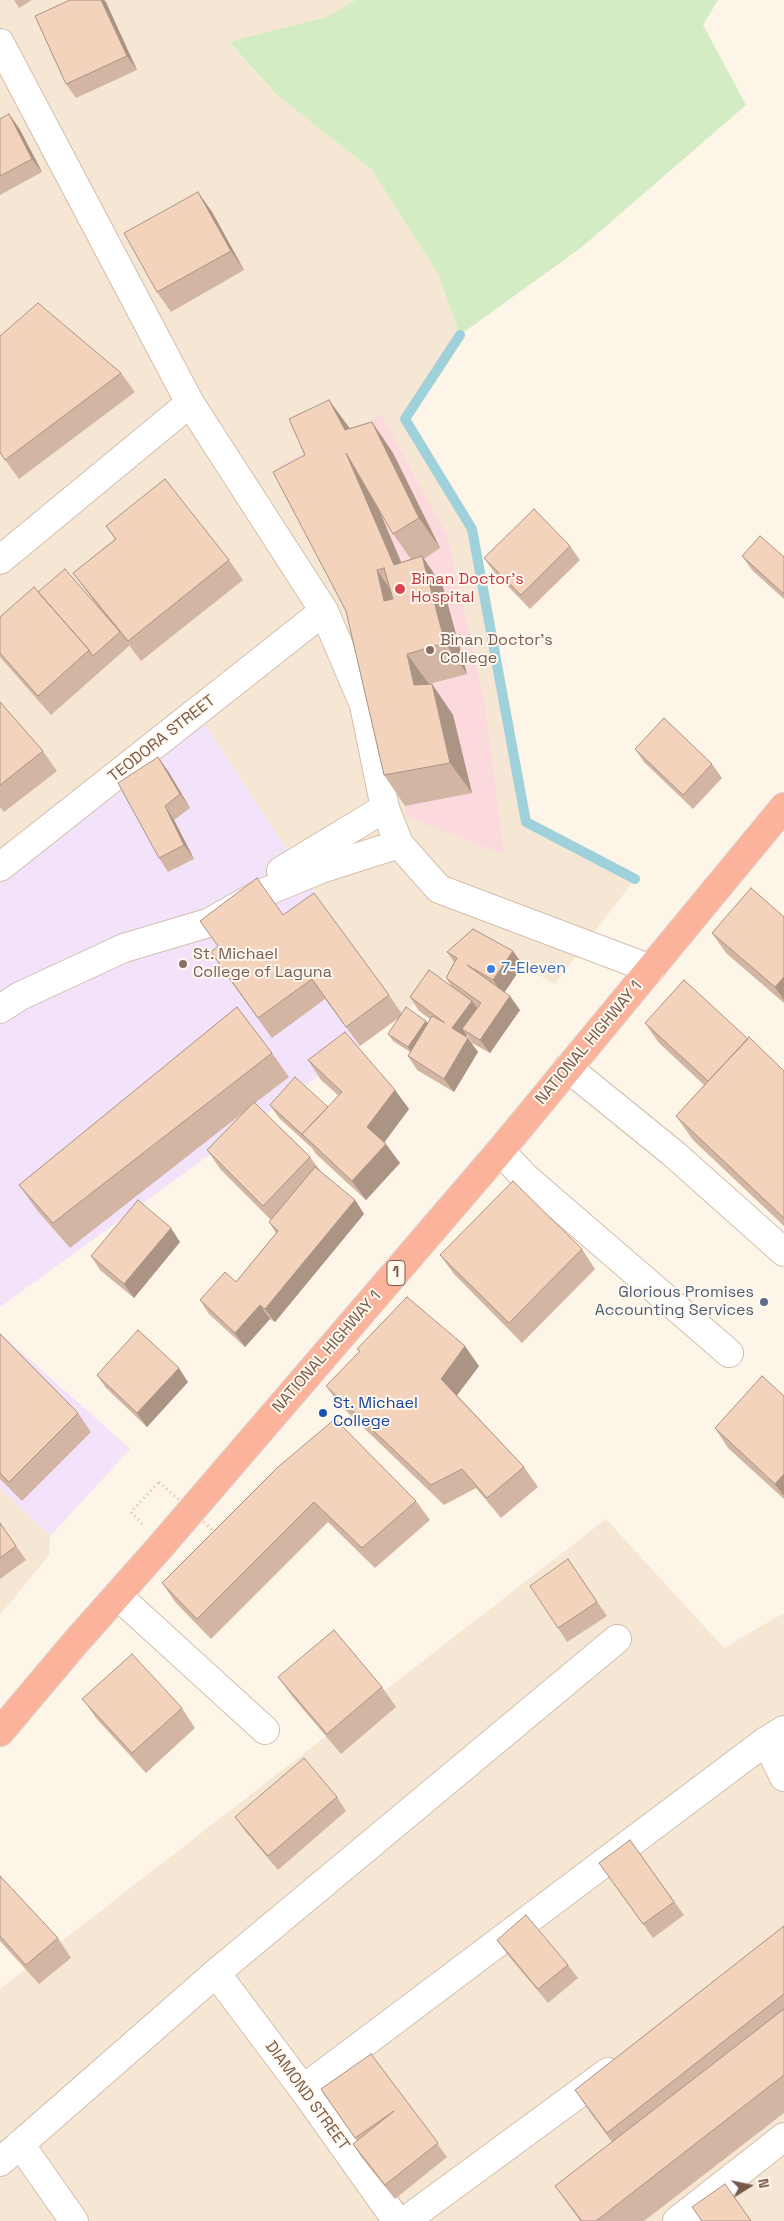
<!DOCTYPE html>
<style>
body{margin:0}
#map{position:relative;width:784px;height:2221px;overflow:hidden;background:#fdf5e7;font-family:"Space Grotesk",sans-serif}
canvas{display:block}
.north{position:absolute;left:724px;top:2161px;width:50px;height:50px;-webkit-text-stroke:4px #fff8ee;paint-order:stroke;rotate:80deg;font-size:14px;font-weight:700;line-height:20px;text-align:center;color:#795a49}
.north::after{content:'';display:block;margin:auto;width:18px;height:22px;background:#795a49;clip-path:polygon(50% 0,100% 100%,50% 72%,0 100%)}
</style>
<div id="map">
<canvas width="784" height="2221"></canvas>
<div class="north">N</div>
</div>
<script>
const c = document.querySelector('canvas').getContext('2d');
c.lineJoin = 'round';
function paint(path, color) { c.fillStyle = color; c.fill(path, 'evenodd'); }
const toPath = rows => new Path2D(rows.map(r => 'M' + r).join(''));
function trace(path, color, width, dash) { c.strokeStyle = color; c.lineWidth = width; c.lineCap = dash ? 'butt' : 'round'; c.setLineDash(dash || []); c.stroke(path); }
function drawText(font, color, halo, rows, align = 'center') {
  c.font = font + ' "Space Grotesk",sans-serif'; c.lineWidth = 4; c.setLineDash([]); c.textBaseline = 'middle'; c.strokeStyle = halo; c.fillStyle = color; for (const [text, x, y, turn = 0] of rows) {
    c.save(); c.translate(x, y); c.rotate((+turn || 0) * Math.PI / 180); c.textAlign = isNaN(turn) ? turn : align; if (halo) c.strokeText(text, 0, 0); c.fillText(text, 0, 0); c.restore();
  }
}
const residential = toPath([
 [0,0,356,0,326,17,229,43,278,96,372,170,438,274,460,335,405,419,472,529,526,822,635,879,555,984,483,943,402,1015,0,1307],
 [0,1333,130,1449,50,1536,49,1555,0,1615],
 [606,1519,724,1648,784,1613,784,2221,0,2221,0,1989]
]);
const education = toPath([
 [200,717,328,912,402,1015,0,1307,0,883],
 [0,1333,130,1449,50,1536,0,1488]
]);
const medical = toPath([
 [381,415,448,537,485,704,504,855,408,817,367,641,276,467]
]);
const green = toPath([
 [356,0,718,0,703,25,746,105,582,247,460,335,438,274,372,170,278,96,229,42,326,17]
]);
const stream = toPath([
 [460,335,405,419,472,529,526,822,635,879]
]);
const path = toPath([
 [142,1524,131,1512,159,1482]
]);
const minor = toPath([
 [0,43,190,403,324,611,364,705,385,808,399,844,439,889,651,969],
 [0,560,190,403],
 [0,867,324,611],
 [281,871,385,808],
 [0,1009,20,996,124,948,208,923,258,895,321,869,399,844],
 [568,1068,674,1154,784,1252],
 [500,1151,525,1177,729,1353],
 [118,1596,265,1730],
 [766,1741,784,1777],
 [216,1973,303,2089,397,2221],
 [303,2089,766,1741,784,1730],
 [20,2144,74,2221],
 [0,2162,216,1973,617,1639],
 [405,2221,608,2072],
 [677,2221,784,2137]
]);
const highway = toPath([
 [0,1732,75,1643,161,1546,500,1151,784,807]
]);
const pathBridge = toPath([
 [159,1482,216,1533]
]);
const wall = toPath([
 [14,0,32,0,19,8],
 [70,0,104,0,137,70,76,98,66,84],
 [0,119,19,128,42,172,0,195],
 [198,192,212,212,244,270,171,312,157,292],
 [121,373,135,392,19,479,0,453],
 [329,400,349,428,372,422,393,453,440,548,424,559,443,587,467,674,429,684,432,684,453,715,472,793,405,806,384,775,346,611,305,455],
 [378,507,393,534,411,559,401,562],
 [106,526,229,560,243,580,141,661,129,645,129,646,51,715,0,657,0,617,38,592,106,617,87,592,73,573,115,539],
 [570,546,580,560,530,609,494,572,484,558],
 [742,556,784,557,784,599,752,570],
 [0,702,43,751,57,771,4,812,0,807],
 [635,749,712,764,722,778,693,809,644,762],
 [168,771,190,808,174,820,194,859,168,872,159,858],
 [283,915,389,995,402,1014,426,1021,428,1023,430,1019,419,1011,410,997,452,987,446,978,454,962,447,952,523,965,505,992,520,1010,490,1053,472,1043,467,1035,466,1037,478,1052,454,1092,417,1070,408,1056,410,1052,393,1041,388,1034,400,1017,360,1046,325,999,272,1038,224,972],
 [784,917,784,1003,726,953,712,933],
 [645,1023,748,1039,784,1071,784,1226,693,1140,676,1116,704,1085,659,1043],
 [272,1053,289,1077,255,1103,310,1157,322,1173,355,1200,364,1214,275,1322,270,1319,245,1347,209,1314,200,1300,236,1282,276,1233,269,1222,271,1220,221,1170,207,1150,244,1112,70,1248,36,1209,19,1185],
 [308,1060,395,1090,409,1109,384,1142,400,1163,366,1200,316,1154,312,1148,279,1118,270,1105,328,1107,339,1096,321,1080],
 [180,1242,134,1298,100,1270,91,1256],
 [582,1249,595,1269,522,1343,454,1274,440,1255],
 [0,1334,78,1413,91,1432,22,1501,0,1479],
 [479,1366,457,1395,524,1467,538,1487,501,1518,476,1488,444,1505,340,1405,326,1386],
 [97,1375,188,1382,147,1427,106,1388],
 [784,1396,784,1499,728,1448,715,1428],
 [278,1467,416,1501,430,1520,375,1568,328,1522,211,1639,176,1603,162,1583],
 [0,1523,26,1560,0,1579],
 [568,1559,607,1616,567,1642,558,1628],
 [278,1677,382,1687,396,1707,341,1754,292,1696],
 [83,1699,182,1708,195,1728,146,1773,96,1718],
 [337,1797,346,1811,278,1870,245,1831,235,1817],
 [630,1840,684,1915,653,1938,599,1863],
 [0,1876,58,1938,71,1958,39,1984,0,1941],
 [784,1926,784,2113,644,2221,580,2221,555,2186,612,2142,592,2115,575,2090],
 [497,1940,568,1965,578,1978,548,2003,507,1954],
 [371,2054,447,2157,395,2199,362,2158,353,2144,357,2141,355,2138]
]);
const shadedWall = toPath([
 [101,0,104,0,106,2,137,70,127,56],
 [9,114,19,128,42,172,32,159],
 [198,192,212,212,244,270,231,251],
 [329,400,351,430,345,430],
 [372,422,393,453,440,548,419,518],
 [346,453,368,484,415,595,394,565],
 [422,556,443,587,467,674,445,643],
 [377,570,398,600,384,601],
 [407,654,429,684,414,685],
 [432,684,453,715,472,793,450,763],
 [158,757,168,771,190,808,180,794],
 [165,806,174,820,194,859,184,845],
 [513,951,523,965,503,994,493,980],
 [784,977,784,1000,775,987],
 [510,996,520,1010,490,1053,480,1040],
 [472,1001,482,1015,462,1029,467,1035,462,1042,452,1028],
 [426,1021,431,1028,413,1054,408,1047],
 [468,1038,478,1052,454,1092,444,1079],
 [395,1090,409,1109,381,1147,367,1127],
 [386,1144,400,1163,366,1200,352,1181],
 [355,1200,364,1214,275,1322,265,1309],
 [171,1228,180,1242,134,1298,124,1284],
 [260,1305,270,1319,245,1347,235,1333],
 [465,1346,479,1366,455,1398,441,1379],
 [179,1368,188,1382,147,1427,137,1413],
 [784,1474,784,1496,775,1484]
]);
const building = toPath([
 [70,0,101,0,127,56,66,84,35,16,70,0],
 [9,114,32,159,0,176,0,119,9,114],
 [198,192,231,251,157,292,124,233,198,192],
 [38,303,121,373,5,460,0,452,0,336,38,303],
 [329,400,345,430,372,422,419,518,393,534,346,453,394,565,422,556,445,643,407,654,414,685,432,684,450,763,384,775,346,611,273,472,305,455,289,419,329,400],
 [384,568,393,599,384,601,377,570,384,568],
 [165,479,229,560,128,641,73,573,116,539,106,526,165,479],
 [534,509,570,546,521,595,484,558,534,509],
 [760,536,784,557,784,594,742,556,760,536],
 [65,569,120,632,93,656,89,650,38,592,65,569],
 [34,587,89,650,38,696,0,653,0,617,34,587],
 [0,702,43,751,0,785,0,702],
 [664,718,712,764,683,795,635,749,664,718],
 [158,757,180,794,165,806,184,845,159,858,118,783,158,757],
 [257,878,283,915,314,893,389,995,346,1027,312,979,258,1018,211,952,218,946,200,921,257,878],
 [751,888,784,917,784,977,775,987,712,933,751,888],
 [473,929,513,951,493,980,467,965,510,996,480,1040,462,1029,481,1003,446,978,457,958,447,952,473,929],
 [429,970,472,1001,452,1028,468,1038,444,1079,408,1056,432,1016,445,1023,410,997,429,970],
 [684,980,748,1039,708,1081,645,1023,684,980],
 [237,1007,272,1053,53,1223,19,1185,237,1007],
 [406,1007,426,1021,408,1047,388,1034,406,1007],
 [345,1032,395,1090,367,1127,386,1144,352,1181,302,1134,342,1092,308,1060,345,1032],
 [749,1037,784,1071,784,1218,676,1116,749,1037],
 [295,1077,328,1107,302,1134,305,1137,270,1105,295,1077],
 [254,1102,310,1157,263,1206,207,1150,254,1102],
 [315,1167,355,1200,265,1309,260,1305,235,1333,200,1300,225,1272,236,1282,278,1231,269,1222,315,1167],
 [513,1181,582,1249,509,1323,440,1255,513,1181],
 [138,1200,171,1228,124,1284,91,1256,138,1200],
 [407,1297,465,1346,441,1379,524,1467,487,1498,462,1469,431,1485,326,1386,360,1351,357,1349,407,1297],
 [138,1330,179,1368,137,1413,97,1375,138,1330],
 [0,1334,78,1413,9,1482,0,1473,0,1334],
 [762,1376,784,1396,784,1474,775,1484,715,1428,762,1376],
 [335,1419,416,1501,362,1548,314,1502,197,1619,162,1583,278,1467,335,1419],
 [0,1523,16,1546,0,1558,0,1523],
 [568,1559,597,1602,558,1628,530,1586,568,1559],
 [334,1630,382,1687,327,1734,278,1677,334,1630],
 [132,1654,182,1708,132,1753,82,1699,132,1654],
 [304,1758,337,1797,268,1856,235,1817,304,1758],
 [630,1840,674,1902,643,1924,599,1863,630,1840],
 [0,1876,58,1938,26,1965,0,1936,0,1876],
 [526,1915,568,1965,538,1989,497,1940,526,1915],
 [784,1926,784,1994,607,2133,575,2090,784,1926],
 [784,2009,784,2075,596,2221,582,2221,555,2186,784,2009],
 [371,2054,438,2143,385,2185,353,2144,394,2111,355,2138,321,2089,371,2054],
 [725,2184,751,2221,702,2221,692,2207,725,2184]
]);
const markers = [
 [400,589,6,"#e0444e"],
 [430,650,5,"#8d6e63"],
 [183,964,5,"#8d6e63"],
 [491,969,5,"#3f7fe0"],
 [764,1302,5,"#5c6f8a"],
 [323,1413,5,"#1a4fb4"]
];
const shields = [
 [396,1273,18]
];
const shieldNames = [
 ["1",396,1273]
];
const healthNames = [
 ["Binan Doctor's",411,580],
 ["Hospital",411,598]
];
const educationNames = [
 ["Binan Doctor's",440,641],
 ["College",440,659],
 ["St. Michael",193,955],
 ["College of Laguna",193,973]
];
const streetNames = [
 ["TEODORA STREET",162,739,-38],
 ["NATIONAL HIGHWAY 1",589,1043,-50],
 ["NATIONAL HIGHWAY 1",327,1352,-49],
 ["DIAMOND STREET",307,2096,54]
];
const shopNames = [
 ["7-Eleven",501,969]
];
const serviceNames = [
 ["Glorious Promises",754,1293],
 ["Accounting Services",754,1311]
];
const transitNames = [
 ["St. Michael",333,1404],
 ["College",333,1422]
];
paint(residential, '#f6e7d4');
paint(education, '#f2e3fa');
paint(medical, '#fcd9dd');
paint(green, '#d4ecc4');
trace(stream, '#9fd1db', 10);
trace(minor, '#d3beae', 30);
trace(highway, '#dcd4d0', 30);
trace(path, '#dab69f', 3, [1, 4]);
trace(minor, '#fff', 28);
trace(highway, '#fbb49b', 28);
trace(pathBridge, '#dab69f', 3, [1, 4]);
paint(wall, '#d2b5a3');
paint(shadedWall, '#ab9484');
paint(building, '#f4d3bd');
trace(building, '#ab9484', 1);
for (const [x, y, r, color] of markers) { const dot = new Path2D(); dot.arc(x, y, r, 0, 2 * Math.PI); c.fillStyle = color; c.fill(dot); trace(dot, '#fff8ee', 2); }
for (const [x, y, w] of shields) { const box = new Path2D(); box.roundRect(x - w / 2, y - 12.5, w, 25, 4); c.fillStyle = '#fff8ee'; c.fill(box); trace(box, '#795a49', 1); }
drawText('bold 15px', '#795a49', null, shieldNames);
drawText('16px', '#be3a42', '#fff8ee', healthNames, 'left');
drawText('16px', '#785e54', '#fff8ee', educationNames, 'left');
drawText('16px', '#795a49', '#fff8ee', streetNames);
drawText('16px', '#366cbe', '#fff8ee', shopNames, 'left');
drawText('16px', '#4e5e75', '#fff8ee', serviceNames, 'right');
drawText('16px', '#164399', '#fff8ee', transitNames, 'left');
</script>
